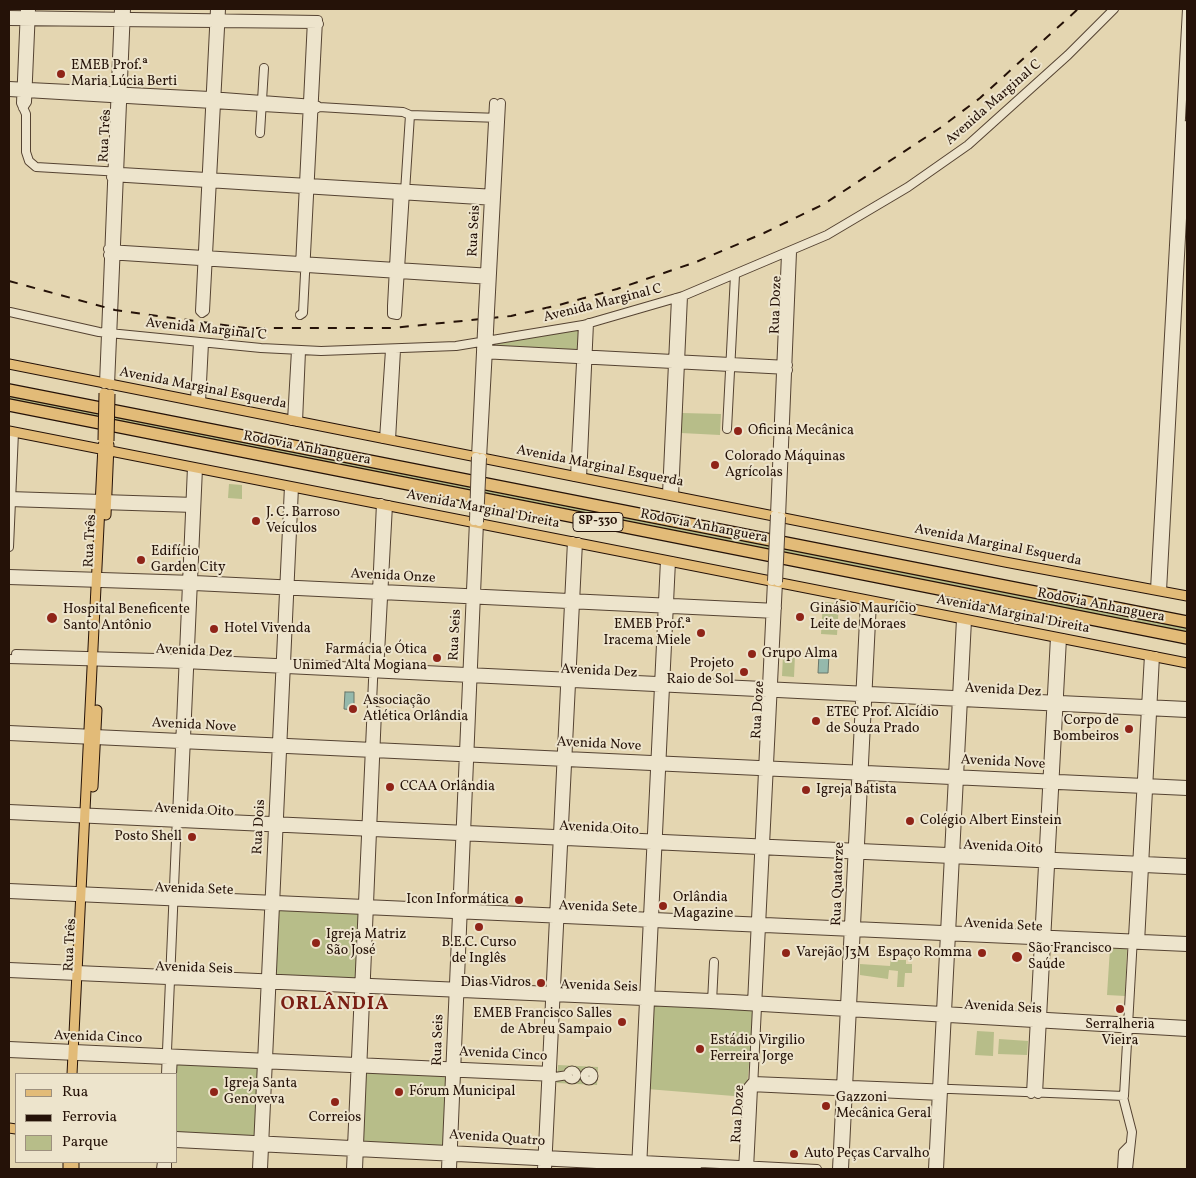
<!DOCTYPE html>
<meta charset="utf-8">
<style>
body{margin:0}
#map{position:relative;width:1196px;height:1178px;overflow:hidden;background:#e4d6b1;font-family:Vollkorn,serif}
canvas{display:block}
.frame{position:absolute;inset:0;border:10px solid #251208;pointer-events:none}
.legend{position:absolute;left:15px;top:1073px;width:162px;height:90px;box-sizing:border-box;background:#ede4cc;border:1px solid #9d907e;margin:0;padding:6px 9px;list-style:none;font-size:15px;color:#251208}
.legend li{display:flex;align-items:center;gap:10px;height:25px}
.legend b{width:25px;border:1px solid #9d907e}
</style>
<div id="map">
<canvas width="1196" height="1178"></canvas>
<div class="frame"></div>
<ul class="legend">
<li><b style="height:6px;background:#e2bb78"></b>Rua</li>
<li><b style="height:6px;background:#251208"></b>Ferrovia</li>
<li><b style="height:14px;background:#b7bd89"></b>Parque</li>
</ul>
</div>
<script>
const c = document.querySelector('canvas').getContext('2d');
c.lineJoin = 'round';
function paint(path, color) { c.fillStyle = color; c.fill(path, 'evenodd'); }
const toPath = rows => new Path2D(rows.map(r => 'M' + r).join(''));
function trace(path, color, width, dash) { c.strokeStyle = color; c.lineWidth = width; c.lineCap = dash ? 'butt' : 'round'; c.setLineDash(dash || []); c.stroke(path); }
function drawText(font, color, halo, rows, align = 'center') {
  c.font = font + ' Vollkorn,serif'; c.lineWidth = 4; c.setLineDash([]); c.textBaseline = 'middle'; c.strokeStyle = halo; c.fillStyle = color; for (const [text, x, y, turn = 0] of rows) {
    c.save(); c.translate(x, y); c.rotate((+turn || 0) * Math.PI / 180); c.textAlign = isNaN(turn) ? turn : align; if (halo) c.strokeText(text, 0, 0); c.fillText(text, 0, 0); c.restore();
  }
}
const green = toPath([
 [580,329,580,352,495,347,497,344],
 [9,393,1187,625,1187,634,9,403],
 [682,413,721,414,720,435,681,433],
 [229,484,242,485,242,499,228,498],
 [823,602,839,603,837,635,821,634],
 [783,655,795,655,794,677,782,676],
 [275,906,362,910,359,982,272,978],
 [1110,948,1127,949,1125,996,1107,995],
 [891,955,898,956,898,960,906,960,906,964,912,964,912,973,905,973,904,987,897,987,898,971,889,970,888,979,860,975,860,964,890,966],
 [653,1005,754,1010,746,1097,647,1089],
 [977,1031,994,1032,993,1056,975,1055],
 [999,1039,1028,1041,1027,1055,998,1054],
 [173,1060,262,1064,258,1140,176,1136,176,1074,172,1074],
 [558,1065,598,1067,597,1085,557,1083],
 [362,1068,450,1072,447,1149,359,1146]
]);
const water = toPath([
 [819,654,829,654,828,673,818,673,819,654],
 [345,692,354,692,354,710,344,709,345,692]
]);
const minor = toPath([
 [25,9,21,103,26,114,26,152,29,161,36,167,496,194],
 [9,15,318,20,303,313,300,315],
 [9,21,319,24],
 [9,86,210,96,314,104,318,106],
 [9,92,314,110,319,107,403,112,410,115,500,118],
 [23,108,27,102,31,9],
 [260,133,264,68],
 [111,177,495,201],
 [398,190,392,306,392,314,397,315,410,115],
 [108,249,492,273],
 [108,255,491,280],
 [300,266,312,20],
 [483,311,494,103],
 [490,311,501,103],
 [10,312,99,332,261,348,321,351,456,346,583,325,683,296,827,235,908,187,968,145,1068,55,1114,9],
 [202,313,205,311,221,9],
 [202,313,200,311,215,9],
 [481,349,788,365],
 [481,354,788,370],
 [104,384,119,9],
 [110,385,126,9],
 [195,401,198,342],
 [201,402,204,343],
 [292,421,296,350],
 [298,422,301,351],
 [727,429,735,275],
 [384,439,390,350],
 [391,440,396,350],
 [476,457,482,331],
 [482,458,489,331],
 [575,477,583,325],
 [582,478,589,323],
 [667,494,676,298],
 [9,496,195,502],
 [674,496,683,296],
 [9,502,194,508],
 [775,515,786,254],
 [781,517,792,252],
 [9,547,14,432],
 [9,574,194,580,777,608],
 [9,580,194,586,776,614],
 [1155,590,1187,9],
 [1162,591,1187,125],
 [16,654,191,659,1187,706],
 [9,659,184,664,1187,713],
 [379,672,388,505],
 [9,730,1187,785],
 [9,736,1187,791],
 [183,805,198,468],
 [9,809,1187,863],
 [9,815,1187,870],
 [9,888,1187,941],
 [9,894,1187,947],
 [1140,943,1155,656],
 [9,967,733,999,1187,1025],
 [9,973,711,1004,1187,1032],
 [712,1002,714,962],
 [752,1004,772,581],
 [9,1046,551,1071],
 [9,1053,555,1077,568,1075],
 '567.5 1075a4.5 4.5 0 1 1 9 0a4.5 4.5 0 1 1-9 0Z',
 '584.5 1076a4.5 4.5 0 1 1 9 0a4.5 4.5 0 1 1-9 0Z',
 [166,1074,192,467],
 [172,1074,173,1054],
 [750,1087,941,1096],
 [1031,1094,1055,637],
 [1038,1094,1062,638],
 [1123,1097,1132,1132,1128,1169],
 [176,1136,817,1169],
 [176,1143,697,1169],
 [161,1169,162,1162],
 [167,1169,167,1162],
 [257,1169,289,486],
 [263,1169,294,487],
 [351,1169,381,503],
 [358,1169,377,711],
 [446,1169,474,521],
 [452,1169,479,522],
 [542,1169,572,541],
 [547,1169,578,542],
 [636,1169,665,560],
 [642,1169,671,561],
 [743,1169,748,1087,753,1081,1124,1096,1149,655],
 [749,1169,778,582],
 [837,1169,865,600],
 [844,1169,872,601],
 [933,1169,961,619],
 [939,1169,967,620],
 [1122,1169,1123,1152,1130,1145]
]);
const major = toPath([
 [9,364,1005,562,1187,596],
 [9,431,1187,663],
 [106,515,109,445],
 [93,787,97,710],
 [72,1074,103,445],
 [9,1128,16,1129],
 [68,1169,68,1162],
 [74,1169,74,1162]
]);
const highway = toPath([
 [9,390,1187,622],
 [9,405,1187,638]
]);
const rail = toPath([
 [9,281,115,310,245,328,392,328,511,316,559,305,617,289,696,262,764,233,824,204,940,128,980,98,1078,9]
]);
const minorBridge = toPath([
 [482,331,483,311],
 [489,331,490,311],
 [474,521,476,457],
 [479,522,482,458],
 [772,581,775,515],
 [778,582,781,517]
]);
const majorBridge = toPath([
 [103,440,104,393],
 [109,441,110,394]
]);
const markers = [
 [61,74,5,"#8f2418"],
 [738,431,5,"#8f2418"],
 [715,465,5,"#8f2418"],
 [256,521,5,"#8f2418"],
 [141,560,5,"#8f2418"],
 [800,617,5,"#8f2418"],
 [52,618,6,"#8f2418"],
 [214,629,5,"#8f2418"],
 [701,633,5,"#8f2418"],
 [752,654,5,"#8f2418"],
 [437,658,5,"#8f2418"],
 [744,672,5,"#8f2418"],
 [353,709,5,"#8f2418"],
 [816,721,5,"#8f2418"],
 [1129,729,5,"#8f2418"],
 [390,787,5,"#8f2418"],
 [806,790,5,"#8f2418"],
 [910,821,5,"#8f2418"],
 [192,837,5,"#8f2418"],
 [519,900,5,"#8f2418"],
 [663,906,5,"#8f2418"],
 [479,927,5,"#8f2418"],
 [316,943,5,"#8f2418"],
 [786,953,5,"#8f2418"],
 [982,953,5,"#8f2418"],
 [1017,957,6,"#8f2418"],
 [541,983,5,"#8f2418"],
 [1120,1009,5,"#8f2418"],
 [622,1022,5,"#8f2418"],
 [700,1049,5,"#8f2418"],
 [214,1092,5,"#8f2418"],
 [399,1092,5,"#8f2418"],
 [335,1102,5,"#8f2418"],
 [826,1106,5,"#8f2418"],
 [794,1154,5,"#8f2418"]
];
const shields = [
 [598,522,50]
];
const shieldNames = [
 ["SP-330",598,522]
];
const poiNames = [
 ["EMEB Prof.ª",71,66],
 ["Maria Lúcia Berti",71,82],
 ["Oficina Mecânica",748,431],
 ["Colorado Máquinas",725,457],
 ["Agrícolas",725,473],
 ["J. C. Barroso",266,513],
 ["Veículos",266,529],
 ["Edifício",151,552],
 ["Garden City",151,568],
 ["Ginásio Maurício",810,609],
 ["Leite de Moraes",810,625],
 ["Hospital Beneficente",63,610],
 ["Santo Antônio",63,626],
 ["EMEB Prof.ª",691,625,"right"],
 ["Iracema Miele",691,641,"right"],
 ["Hotel Vivenda",224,629],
 ["Farmácia e Ótica",427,650,"right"],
 ["Unimed Alta Mogiana",427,666,"right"],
 ["Grupo Alma",762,654],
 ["Projeto",734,664,"right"],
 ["Raio de Sol",734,680,"right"],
 ["Associação",363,701],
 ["Atlética Orlândia",363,717],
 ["ETEC Prof. Alcídio",826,713],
 ["de Souza Prado",826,729],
 ["Corpo de",1119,721,"right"],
 ["Bombeiros",1119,737,"right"],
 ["CCAA Orlândia",400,787],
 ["Igreja Batista",816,790],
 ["Colégio Albert Einstein",920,821],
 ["Posto Shell",182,837,"right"],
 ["Orlândia",673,898],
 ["Magazine",673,914],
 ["Icon Informática",509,900,"right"],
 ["Igreja Matriz",326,935],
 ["São José",326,951],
 ["B.E.C. Curso",479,943,"center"],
 ["de Inglês",479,959,"center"],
 ["São Francisco",1028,949],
 ["Saúde",1028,965],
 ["Varejão J3M",796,953],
 ["Espaço Romma",972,953,"right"],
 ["Dias Vidros",531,983,"right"],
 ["EMEB Francisco Salles",612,1014,"right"],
 ["de Abreu Sampaio",612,1030,"right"],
 ["Serralheria",1120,1025,"center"],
 ["Vieira",1120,1041,"center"],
 ["Estádio Virgilio",710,1041],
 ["Ferreira Jorge",710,1057],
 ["Igreja Santa",224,1084],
 ["Genoveva",224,1100],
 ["Fórum Municipal",409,1092],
 ["Gazzoni",836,1098],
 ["Mecânica Geral",836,1114],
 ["Correios",335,1118,"center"],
 ["Auto Peças Carvalho",804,1154]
];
const streetNames = [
 ["Avenida Marginal C",994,103,-41],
 ["Rua Três",106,136,-87],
 ["Rua Seis",475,231,-87],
 ["Avenida Marginal C",603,304,-14],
 ["Rua Doze",777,305,-88],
 ["Avenida Marginal C",206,330,6],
 ["Avenida Marginal Esquerda",203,389,11],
 ["Rodovia Anhanguera",307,449,11],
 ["Avenida Marginal Esquerda",600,467,11],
 ["Avenida Marginal Direita",483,510,11],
 ["Rodovia Anhanguera",704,527,11],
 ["Rua Três",91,541,-87],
 ["Avenida Marginal Esquerda",998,546,11],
 ["Avenida Onze",393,577,3],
 ["Rodovia Anhanguera",1101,606,11],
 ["Avenida Marginal Direita",1013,615,11],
 ["Rua Seis",456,635,-87],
 ["Avenida Dez",194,652,3],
 ["Avenida Dez",599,672,3],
 ["Avenida Dez",1003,691,3],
 ["Rua Doze",759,710,-87],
 ["Avenida Nove",194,726,3],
 ["Avenida Nove",599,745,3],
 ["Avenida Nove",1003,763,3],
 ["Avenida Oito",194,811,3],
 ["Rua Dois",260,827,-87],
 ["Avenida Oito",599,829,3],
 ["Avenida Oito",1003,848,3],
 ["Rua Quatorze",839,884,-88],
 ["Avenida Sete",194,890,2],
 ["Avenida Sete",598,908,2],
 ["Avenida Sete",1003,926,3],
 ["Rua Três",71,945,-87],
 ["Avenida Seis",194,969,2],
 ["Avenida Seis",599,987,2],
 ["Avenida Seis",1003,1008,3],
 ["Avenida Cinco",98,1038,2],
 ["Rua Seis",439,1040,-88],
 ["Avenida Cinco",503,1055,3],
 ["Rua Doze",739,1114,-87],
 ["Avenida Quatro",497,1139,4]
];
const districtNames = [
 ["ORLÂNDIA",335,1006]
];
paint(green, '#b7bd89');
paint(water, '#95b9ac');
trace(water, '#68766a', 1);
trace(minor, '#554332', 10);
trace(major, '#251208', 11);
trace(highway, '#251208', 14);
trace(minor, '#ede4cc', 8);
trace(major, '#e2bb78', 9);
trace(highway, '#e2bb78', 11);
trace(rail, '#251208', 2, [9, 9]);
trace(minorBridge, '#554332', 10, []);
trace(majorBridge, '#251208', 11, []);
trace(minorBridge, '#ede4cc', 8);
trace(majorBridge, '#e2bb78', 9);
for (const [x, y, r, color] of markers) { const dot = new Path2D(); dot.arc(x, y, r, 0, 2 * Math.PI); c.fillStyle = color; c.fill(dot); trace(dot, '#ede4cc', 2); }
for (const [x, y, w] of shields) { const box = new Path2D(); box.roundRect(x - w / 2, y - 9.5, w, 19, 4); c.fillStyle = '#ede4cc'; c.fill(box); trace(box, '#251208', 1); }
drawText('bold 12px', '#251208', null, shieldNames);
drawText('14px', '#251208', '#ede4cc', poiNames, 'left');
drawText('14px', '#251208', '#ede4cc', streetNames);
c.letterSpacing = '1px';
drawText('bold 19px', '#7a1f14', '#ede4cc', districtNames);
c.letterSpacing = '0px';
</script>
